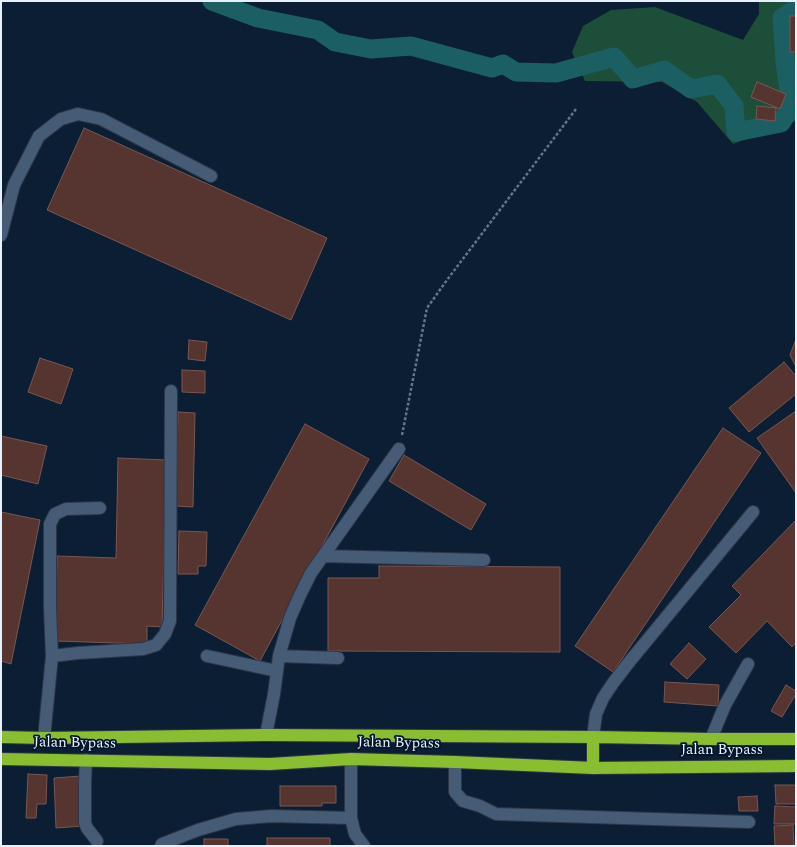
<!DOCTYPE html>
<style>
body{margin:0}
#map{position:relative;width:797px;height:847px;overflow:hidden;background:#0b1e34;font-family:Spectral,serif}
canvas{display:block}
.frame{position:absolute;inset:0;border:2px solid #e7f1fe;pointer-events:none}
</style>
<div id="map">
<canvas width="797" height="847"></canvas>
<div class="frame"></div>
</div>
<script>
const c = document.querySelector('canvas').getContext('2d');
c.lineJoin = 'round';
function paint(path, color) { c.fillStyle = color; c.fill(path, 'evenodd'); }
const toPath = rows => new Path2D(rows.map(r => 'M' + r).join(''));
function trace(path, color, width, dash) { c.strokeStyle = color; c.lineWidth = width; c.lineCap = dash ? 'butt' : 'round'; c.setLineDash(dash || []); c.stroke(path); }
function drawText(font, color, halo, rows, align = 'center') {
  c.font = font + ' Spectral,serif'; c.lineWidth = 3.5; c.setLineDash([]); c.textBaseline = 'middle'; c.strokeStyle = halo; c.fillStyle = color; for (const [text, x, y, turn = 0] of rows) {
    c.save(); c.translate(x, y); c.rotate((+turn || 0) * Math.PI / 180); c.textAlign = isNaN(turn) ? turn : align; if (halo) c.strokeText(text, 0, 0); c.fillText(text, 0, 0); c.restore();
  }
}
const forest = toPath([
 [759,1,796,1,796,121,733,144,697,102,662,82,585,81,572,52,583,26,611,10,655,7,743,40,759,14]
]);
const canal = toPath([
 [212,1,258,18,318,30,335,42,371,49,411,46,492,68,503,64,516,72,556,73,614,57,633,79,664,70,691,89,717,84,734,106,736,132,781,123,791,107,785,61,782,18,796,8]
]);
const building = toPath([
 [790,16,796,16,796,52,790,52,790,16],
 [757,82,786,94,780,109,751,97,757,82],
 [757,106,776,108,775,121,756,119,757,106],
 [84,128,327,238,291,320,47,210,84,128],
 [796,339,796,367,790,355,796,339],
 [189,340,207,342,205,361,188,359,189,340],
 [40,358,73,369,61,404,28,392,40,358],
 [784,362,796,376,796,394,749,432,729,408,784,362],
 [182,370,205,371,205,393,182,392,182,370],
 [796,411,796,493,757,438,796,411],
 [178,412,195,413,193,507,176,506,178,412],
 [305,424,369,459,260,661,195,625,305,424],
 [723,428,761,453,613,672,575,646,723,428],
 [1,436,47,446,38,484,1,475,1,436],
 [404,455,486,504,471,530,389,481,404,455],
 [118,458,166,460,162,627,147,626,147,644,55,641,57,556,116,558,118,458],
 [1,512,40,520,11,664,1,661,1,512],
 [796,520,796,642,792,647,767,621,736,653,709,627,741,595,732,586,796,520],
 [179,531,207,532,206,566,198,566,198,574,178,574,179,531],
 [379,566,560,567,560,652,328,651,328,578,379,578,379,566],
 [689,643,706,659,687,679,670,664,689,643],
 [665,682,719,685,718,706,664,702,665,682],
 [786,685,796,691,796,694,782,717,771,711,786,685],
 [28,774,47,775,46,804,37,804,36,818,26,818,28,774],
 [81,776,83,826,56,828,54,778,81,776],
 [775,785,796,785,796,804,776,804,775,785],
 [280,786,336,786,336,803,322,803,322,806,280,806,280,786],
 [757,796,758,811,739,811,738,797,757,796],
 [775,806,796,807,796,824,774,824,775,806],
 [793,825,794,846,775,846,774,826,793,825],
 [267,838,330,838,330,846,267,846,267,838],
 [204,839,228,839,228,846,204,846,204,839]
]);
const path = toPath([
 [402,435,427,308,447,280,576,109]
]);
const minor = toPath([
 [1,235,14,185,39,136,61,119,78,114,101,119,211,176],
 [323,556,484,560],
 [52,656,50,608,50,524,55,514,66,509,100,508],
 [207,656,277,671],
 [279,656,338,658],
 [266,735,274,694,279,656,290,618,300,595,311,573,399,449],
 [593,737,596,714,603,698,613,683,630,661,753,512],
 [44,738,52,656,78,653,143,649,156,645,165,634,170,621,171,391],
 [711,739,725,705,748,664],
 [351,759,351,818,355,834,364,846],
 [86,760,85,782,85,823,87,828,97,841],
 [455,762,455,792,463,801,480,806,496,814,749,822],
 [161,846,162,844,198,830,236,819,271,816,351,818]
]);
const highway = toPath([
 [1,737,44,738,266,735,593,737,711,739,796,739],
 [1,759,270,764,351,759,455,762,593,768,796,766],
 [593,768,593,737]
]);
const streetNames = [
 ["Jalan Bypass",75,744,1],
 ["Jalan Bypass",399,744,1],
 ["Jalan Bypass",722,751]
];
paint(forest, '#1c4e39');
trace(canal, '#1b5f63', 19);
paint(building, '#563430');
trace(building, '#7a5651', 1);
trace(minor, '#2e3648', 14);
trace(highway, '#2e3648', 14);
trace(path, '#657486', 2.5, [3, 2]);
trace(minor, '#465b75', 12);
trace(highway, '#89be30', 12);
drawText('15px', '#e7f1fe', '#031429', streetNames);
</script>
